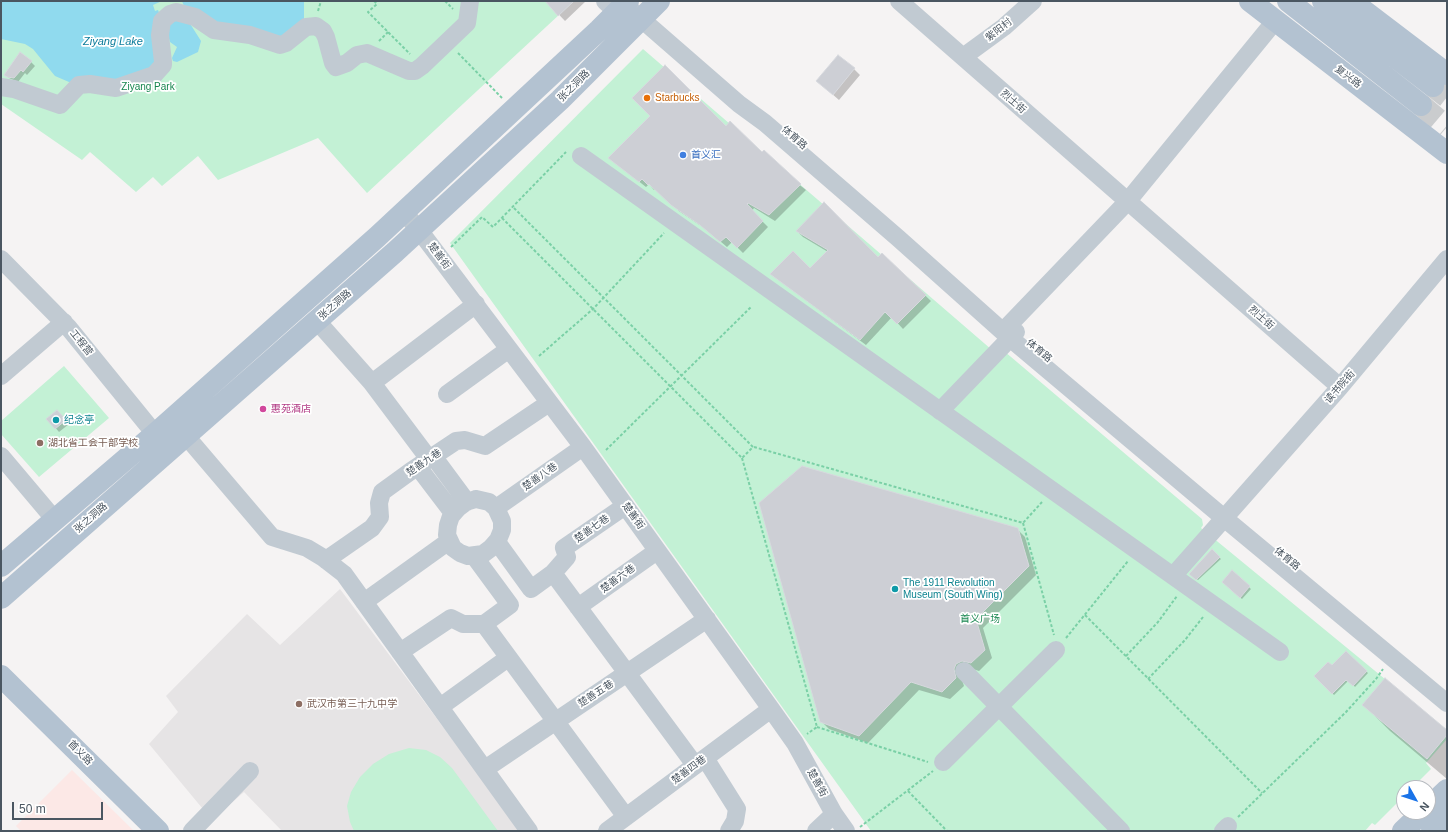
<!DOCTYPE html>
<meta charset="utf-8">
<style>
body{margin:0}
#map{position:relative;width:1448px;height:832px;overflow:hidden;background:#f5f3f3;font-family:Helvetica,sans-serif}
canvas{display:block}
.frame{position:absolute;inset:0;border:2px solid #4a5661;pointer-events:none}
.north{position:absolute;left:1396px;top:780px;width:40px;height:40px;box-sizing:border-box;background:#fff;border:1px solid #b7bbc0;border-radius:50%;rotate:129deg;font-size:11px;font-weight:700;line-height:16px;text-align:center;color:#4a5661}
.north::after{content:'';display:block;margin:auto;width:14px;height:18px;background:#1a73e8;clip-path:polygon(50% 0,100% 100%,50% 72%,0 100%)}
.scale{position:absolute;left:12px;top:802px;width:91px;height:18px;box-sizing:border-box;border:2px solid #4a5661;border-top:0;padding-left:5px;font-size:12px;line-height:14px;white-space:nowrap;color:#4a5661;-webkit-text-stroke:3px #fff;paint-order:stroke}
</style>
<div id="map">
<canvas width="1448" height="832"></canvas>
<div class="frame"></div>
<div class="north">N</div>
<div class="scale">50 m</div>
</div>
<script>
const c = document.querySelector('canvas').getContext('2d');
c.lineJoin = 'round';
function paint(path, color) { c.fillStyle = color; c.fill(path, 'evenodd'); }
const toPath = rows => new Path2D(rows.map(r => 'M' + r).join(''));
function trace(path, color, width, dash) { c.strokeStyle = color; c.lineWidth = width; c.lineCap = dash ? 'butt' : 'round'; c.setLineDash(dash || []); c.stroke(path); }
function drawText(font, color, halo, rows, align = 'center') {
  c.font = font + ' Helvetica,"Noto Sans SC",sans-serif'; c.lineWidth = 3.5; c.setLineDash([]); c.textBaseline = 'middle'; c.strokeStyle = halo; c.fillStyle = color; for (const [text, x, y, turn = 0] of rows) {
    c.save(); c.translate(x, y); c.rotate((+turn || 0) * Math.PI / 180); c.textAlign = isNaN(turn) ? turn : align; if (halo) c.strokeText(text, 0, 0); c.fillText(text, 0, 0); c.restore();
  }
}
const education = toPath([
 [340,589,482,779,520,831,282,831,244,792,212,820,149,744,178,712,166,696,247,614,280,645]
]);
const medical = toPath([
 [72,770,134,831,21,831,16,826]
]);
const green = toPath([
 [1,1,574,1,367,193,318,138,218,180,198,156,162,186,153,177,136,192,90,152,82,160,1,104],
 [643,49,999,356,1004,351,1202,519,1203,525,1201,528,1447,730,1447,739,1426,763,1431,769,1412,788,1404,788,1404,796,1375,825,1372,823,1365,831,871,831,450,243],
 [64,366,109,418,39,477,1,434,1,421],
 [409,748,426,750,440,757,452,768,498,831,354,831,350,822,347,806,351,792,360,777,373,764,389,754]
]);
const water = toPath([
 [1,1,162,1,153,5,155,11,158,10,160,15,157,64,120,84,69,82,55,76,33,49,25,44,1,39],
 [182,1,304,1,304,25,285,40,223,28,184,6],
 [173,19,189,22,201,41,198,52,177,62,173,61,172,58,177,47,170,42,166,29]
]);
const shadow = toPath([
 [546,1,586,1,565,21],
 [31,62,35,66,27,75,25,73,18,82,9,78,6,75],
 [854,69,860,75,839,100,824,87],
 [726,127,806,190,775,221,754,208,752,211,768,227,743,253,732,242,727,247,707,230,679,211,656,189,654,190,649,184,646,187,609,158],
 [797,231,878,259,882,254,931,301,903,329,892,317,866,345,771,274,810,269,828,252,803,237],
 [61,415,69,424,59,432,48,419],
 [1017,529,1025,537,1036,575,983,628,992,658,979,671,970,668,961,677,964,686,950,699,919,690,868,743,829,729,821,721],
 [1212,551,1221,559,1198,580,1191,574],
 [1232,572,1251,589,1242,599,1223,582],
 [1346,652,1368,673,1355,687,1349,680,1334,695,1316,676,1332,667],
 [1364,705,1447,732,1447,779,1390,731]
]);
const building = toPath([
 [545,1,574,1,558,16,545,1],
 [20,52,32,61,23,72,21,70,14,78,7,77,4,75,20,52],
 [838,55,855,68,833,95,816,81,838,55],
 [665,65,726,126,730,121,762,152,764,150,801,184,769,215,748,203,747,204,763,221,737,248,726,237,720,242,700,225,671,205,649,184,648,185,642,179,639,182,608,158,650,116,632,98,665,65],
 [824,202,878,257,882,253,926,295,897,324,885,312,860,340,770,274,793,251,810,268,828,250,796,231,824,202],
 [57,410,66,420,55,429,46,419,57,410],
 [802,466,1018,528,1029,566,976,619,985,650,971,663,962,661,956,664,954,669,956,678,942,692,911,682,859,736,820,722,759,503,802,466],
 [1212,549,1220,557,1196,580,1189,574,1212,549],
 [1232,570,1250,586,1240,598,1222,582,1232,570],
 [1346,651,1367,671,1353,686,1346,680,1332,694,1314,676,1328,662,1332,665,1346,651],
 [1385,678,1447,730,1447,735,1427,759,1362,705,1385,678]
]);
const majorTunnel = toPath([
 [1433,86,1447,97],
 [1421,105,1447,127]
]);
const path = toPath([
 [374,1,377,4,368,12,410,54],
 [445,1,453,9],
 [318,11,321,1],
 [379,41,388,32],
 [458,53,502,98],
 [502,218,742,458,753,447,513,207],
 [451,247,482,217,493,227,566,152],
 [539,356,593,309,664,233],
 [754,447,1023,523,1042,502],
 [606,450,751,307],
 [742,458,817,727,807,734],
 [1023,523,1054,635],
 [1085,615,1262,793],
 [1066,638,1128,561],
 [1126,656,1158,622,1177,596],
 [1148,679,1185,640,1203,617],
 [817,727,928,762],
 [908,791,947,831],
 [1238,817,1346,712,1376,679,1383,669],
 [860,827,933,771]
]);
const minor = toPath([
 [605,1,617,12],
 [899,1,1340,387],
 [631,10,739,104,765,123,898,238,1010,338,1224,518,1447,703],
 [963,57,1004,27,1033,1],
 [1,87,14,89,60,105,79,85,90,84,116,88,154,75,163,65,163,62,160,35,162,21,170,14,176,12,195,17,214,30,250,35,280,45,286,43,306,27,316,26,323,31,326,37,333,63,336,67,347,63,357,55,367,53,409,71,415,71,422,66,467,23,470,1],
 [581,156,1173,576,1340,387,1447,259],
 [404,212,419,230,583,447,771,709,795,743,834,814,846,831],
 [1,259,68,327,155,434],
 [317,321,372,383,429,459],
 [1009,325,1127,202,1275,21],
 [1,376,64,322],
 [372,383,476,304],
 [447,394,509,349],
 [940,411,1016,332],
 [186,436,272,537,307,548,322,557,344,574,529,831],
 [1,456,55,520],
 [433,456,467,502],
 [418,467,453,513],
 [476,499,489,502,496,508,502,521,502,530,498,540,491,548,483,554,468,556,460,553,453,548,447,535,448,525,451,516,458,508,466,502,476,499],
 [496,508,583,447],
 [497,542,531,589,553,573,695,765],
 [474,556,510,605,484,624,626,817],
 [326,560,372,528,380,517,379,503,382,492,411,471,456,441,465,440,485,446,549,403],
 [553,573,567,557,564,548,625,506],
 [1173,576,1280,652],
 [364,602,449,541],
 [578,607,657,551],
 [400,652,451,618,463,624,484,624],
 [964,671,1121,831],
 [440,707,508,658],
 [705,758,737,809,735,821,729,831],
 [943,762,1056,650],
 [485,769,707,619],
 [192,831,250,771],
 [607,831,771,709],
 [816,831,834,814],
 [1223,831,1228,826]
]);
const major = toPath([
 [1250,1,1447,153],
 [1288,1,1421,105],
 [1323,1,1433,86],
 [1351,1,1447,74],
 [1,566,155,434,377,237,599,30,628,1],
 [1,598,395,252,560,100,659,1],
 [1,676,158,831],
 [1428,808,1447,790],
 [1403,831,1423,812],
 [1432,831,1447,816]
]);
const markers = [
 [647,98,4,"#e8710a"],
 [683,155,4,"#3f7fe0"],
 [263,409,4,"#d1479c"],
 [56,420,4,"#0f9aa8"],
 [40,443,4,"#8d6e63"],
 [895,589,4,"#0f9aa8"],
 [299,704,4,"#8d6e63"]
];
const streetNames = [
 ["紫阳村",999,30,-38],
 ["复兴路",1348,77,37],
 ["张之洞路",574,86,-45],
 ["烈士街",1013,102,41],
 ["体育路",794,138,41],
 ["楚善街",439,256,53],
 ["张之洞路",335,305,-41],
 ["烈士街",1261,318,41],
 ["工程营",81,343,51],
 ["体育路",1039,351,40],
 ["读书院街",1340,387,-49],
 ["楚善九巷",424,463,-34],
 ["楚善八巷",540,477,-35],
 ["楚善街",633,516,54],
 ["张之洞路",91,518,-41],
 ["楚善七巷",592,529,-35],
 ["体育路",1287,559,40],
 ["楚善六巷",618,579,-36],
 ["楚善五巷",596,694,-33],
 ["首义路",80,753,45],
 ["楚善四巷",689,770,-37],
 ["楚善街",817,783,61]
];
const parkNames = [
 ["Ziyang Park",148,87],
 ["首义广场",980,619]
];
const foodNames = [
 ["Starbucks",655,98]
];
const shopNames = [
 ["首义汇",691,155]
];
const hotelNames = [
 ["惠苑酒店",271,409]
];
const cultureNames = [
 ["纪念亭",64,420],
 ["The 1911 Revolution",903,583],
 ["Museum (South Wing)",903,595]
];
const educationNames = [
 ["湖北省工会干部学校",48,443],
 ["武汉市第三十九中学",307,704]
];
const waterNames = [
 ["Ziyang Lake",113,42]
];
paint(education, '#e6e4e5');
paint(medical, '#fce8e6');
paint(green, '#c3f1d5');
paint(water, '#90daee');
paint(shadow, '#0003');
paint(building, '#cdcfd5');
trace(building, '#d7d9de', 1);
trace(majorTunnel, '#caccce', 22, [22, 11]);
trace(path, '#7ad0a6', 2, [3, 2]);
trace(minor, '#c1cad2', 18);
trace(major, '#b3c2d1', 22);
for (const [x, y, r, color] of markers) { const dot = new Path2D(); dot.arc(x, y, r, 0, 2 * Math.PI); c.fillStyle = color; c.fill(dot); trace(dot, '#fff', 1.5); }
drawText('10px', '#4a5661', '#fff', streetNames);
drawText('10px', '#17864f', '#fff', parkNames);
drawText('10px', '#c56008', '#fff', foodNames, 'left');
drawText('10px', '#366cbe', '#fff', shopNames, 'left');
drawText('10px', '#b23c85', '#fff', hotelNames, 'left');
drawText('10px', '#0d838f', '#fff', cultureNames, 'left');
drawText('10px', '#785e54', '#fff', educationNames, 'left');
drawText('italic 11px', '#0c7c9b', '#fff', waterNames);
</script>
